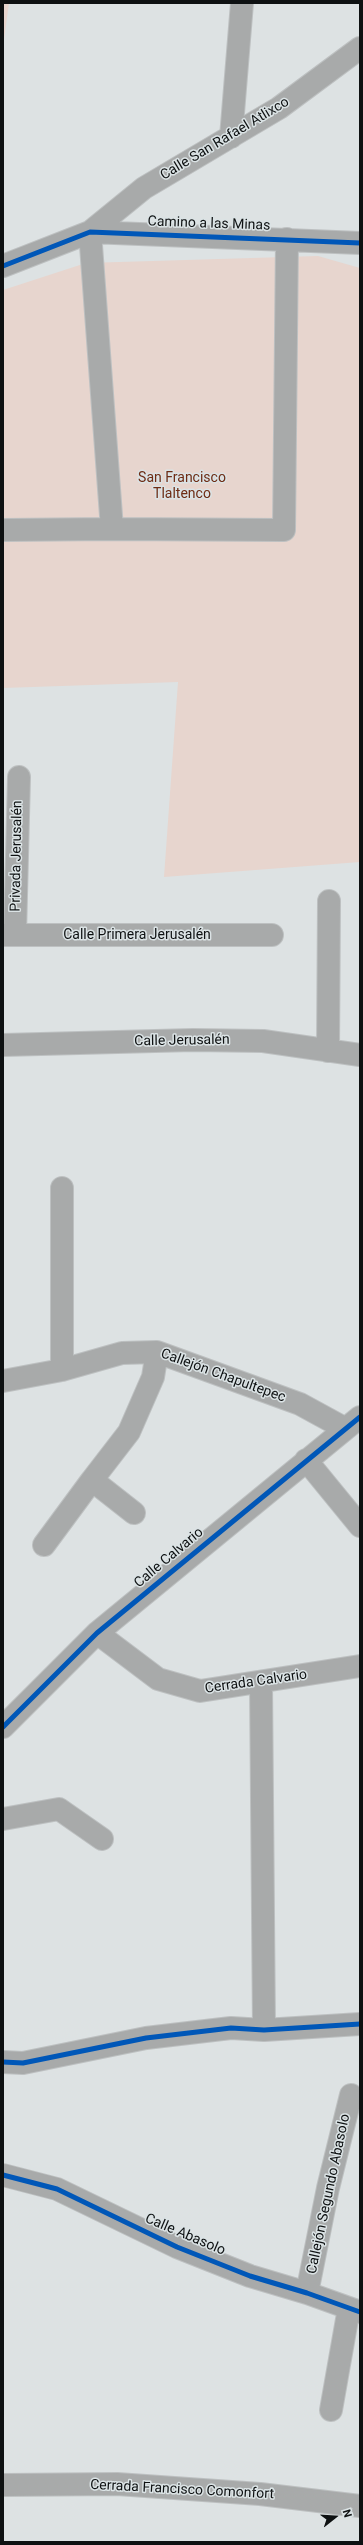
<!DOCTYPE html>
<meta charset="utf-8">
<style>
body{margin:0}
#map{position:relative;width:363px;height:2545px;overflow:hidden;background:#dde2e3;font-family:Roboto,sans-serif}
canvas{display:block}
.frame{position:absolute;inset:0;border:4px solid #0e1112;pointer-events:none}
.north{position:absolute;left:315px;top:2497px;width:40px;height:40px;-webkit-text-stroke:3px #dbe3e5;paint-order:stroke;rotate:73deg;font-size:11px;font-weight:700;line-height:16px;text-align:center;color:#0e1112}
.north::after{content:'';display:block;margin:auto;width:14px;height:18px;background:#0e1112;clip-path:polygon(50% 0,100% 100%,50% 72%,0 100%)}
</style>
<div id="map">
<canvas width="363" height="2545"></canvas>
<div class="frame"></div>
<div class="north">N</div>
</div>
<script>
const c = document.querySelector('canvas').getContext('2d');
c.lineJoin = 'round';
function paint(path, color) { c.fillStyle = color; c.fill(path, 'evenodd'); }
const toPath = rows => new Path2D(rows.map(r => 'M' + r).join(''));
function trace(path, color, width, dash) { c.strokeStyle = color; c.lineWidth = width; c.lineCap = dash ? 'butt' : 'round'; c.setLineDash(dash || []); c.stroke(path); }
function drawText(font, color, halo, rows, align = 'center') {
  c.font = font + ' Roboto,sans-serif'; c.lineWidth = 3; c.setLineDash([]); c.textBaseline = 'middle'; c.strokeStyle = halo; c.fillStyle = color; for (const [text, x, y, turn = 0] of rows) {
    c.save(); c.translate(x, y); c.rotate((+turn || 0) * Math.PI / 180); c.textAlign = isNaN(turn) ? turn : align; if (halo) c.strokeText(text, 0, 0); c.fillText(text, 0, 0); c.restore();
  }
}
const green = toPath([
 [3,3,9,3,3,47],
 [318,256,360,268,360,862,164,877,178,682,3,688,3,290,86,263]
]);
const minor = toPath([
 [231,137,242,3],
 [3,266,90,232,360,243],
 [112,529,284,530,287,239],
 [3,530,112,529,90,232,144,188,279,108,360,48],
 [3,935,272,935],
 [15,935,19,777],
 [3,1045,193,1040,263,1041,360,1055],
 [328,1051,329,901],
 [62,1370,62,1188],
 [3,1381,62,1370,122,1353,157,1352,300,1404,344,1428],
 [306,1460,360,1526],
 [92,1480,129,1432,153,1377,157,1352],
 [44,1545,92,1480,134,1513],
 [97,1633,158,1679,200,1691,360,1666],
 [261,1683,264,2030],
 [3,1727,97,1633,360,1417],
 [3,1819,59,1809,102,1839],
 [3,2062,23,2063,146,2038,231,2028,264,2030,360,2024],
 [3,2175,57,2189,177,2247,250,2276,307,2293,360,2312],
 [307,2293,328,2188,351,2095],
 [331,2410,349,2308],
 [3,2485,117,2484,260,2494,360,2506]
]);
const cycleway = toPath([
 [3,266,90,232,360,243],
 [3,1727,97,1633,360,1417],
 [3,2062,23,2063,146,2038,231,2028,264,2030,360,2024],
 [3,2175,57,2189,177,2247,250,2276,307,2293,360,2312]
]);
const streetNames = [
 ["Calle San Rafael Atlixco",225,139,-31],
 ["Camino a las Minas",209,224,2],
 ["Privada Jerusalén",17,856,-89],
 ["Calle Primera Jerusalén",137,935],
 ["Calle Jerusalén",182,1041,-1],
 ["Callejón Chapultepec",223,1376,20],
 ["Calle Calvario",169,1558,-40],
 ["Cerrada Calvario",256,1682,-8],
 ["Callejón Segundo Abasolo",329,2194,-78],
 ["Calle Abasolo",185,2235,23],
 ["Cerrada Francisco Comonfort",182,2490,3]
];
const parkNames = [
 ["San Francisco",182,478],
 ["Tlaltenco",182,494]
];
paint(green, '#e7d5ce');
trace(minor, '#bdc0c1', 24);
trace(minor, '#a8aaaa', 22);
trace(cycleway, '#0057b8', 5);
drawText('14px', '#0e1112', '#dbe3e5', streetNames);
drawText('14px', '#6e2c14', '#dbe3e5', parkNames);
</script>
